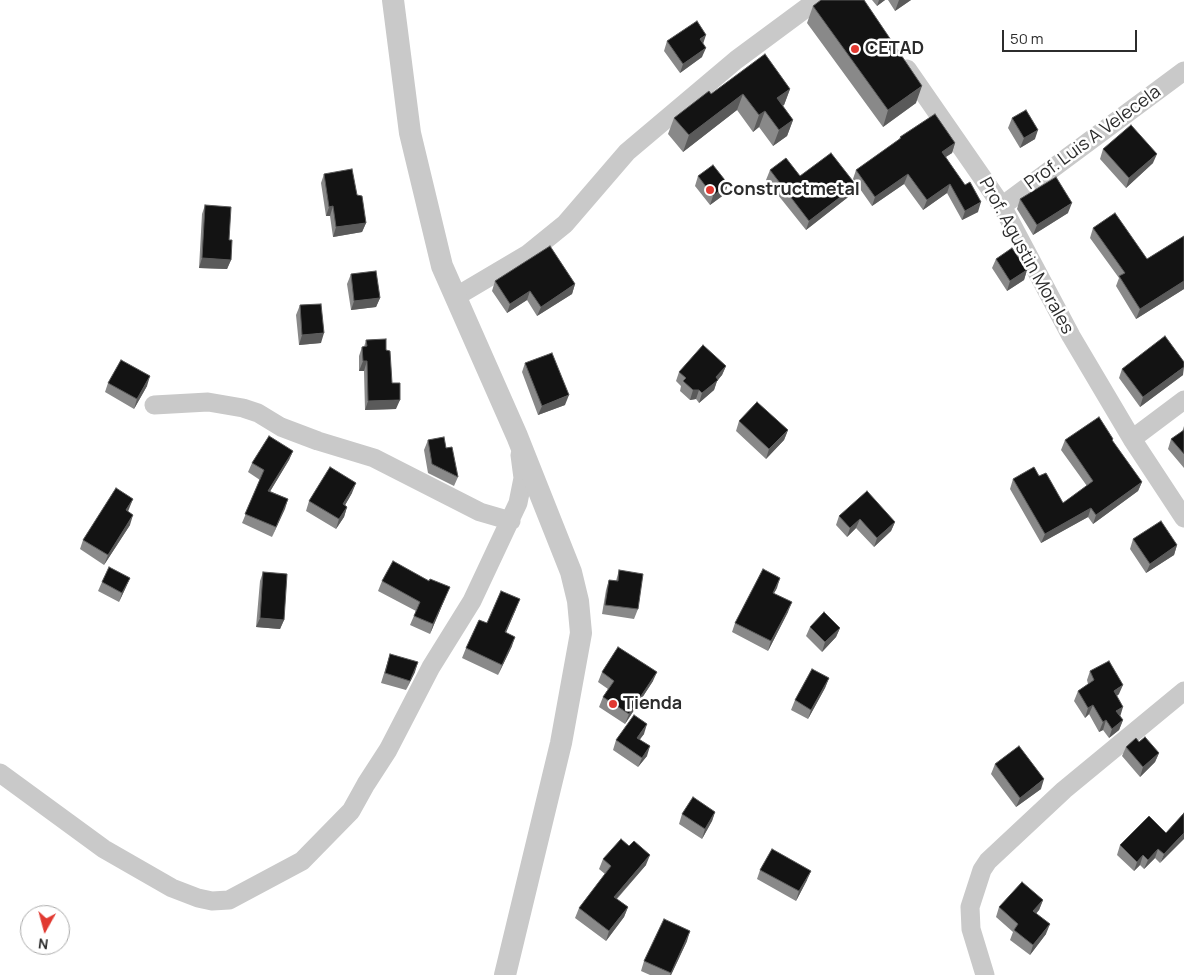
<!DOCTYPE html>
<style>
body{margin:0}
#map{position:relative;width:1184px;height:975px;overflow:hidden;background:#fff;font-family:Manrope,sans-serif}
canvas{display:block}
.north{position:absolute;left:20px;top:905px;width:50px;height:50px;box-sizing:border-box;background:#fff;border:1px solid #ababab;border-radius:50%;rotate:187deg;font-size:14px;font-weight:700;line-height:20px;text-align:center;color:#2c2c2c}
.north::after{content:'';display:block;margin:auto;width:18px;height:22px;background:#e13931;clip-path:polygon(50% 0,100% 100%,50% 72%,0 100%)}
.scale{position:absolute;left:1002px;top:30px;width:135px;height:22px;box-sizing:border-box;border:2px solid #2c2c2c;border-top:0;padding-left:6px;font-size:15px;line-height:18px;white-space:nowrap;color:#2c2c2c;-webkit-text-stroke:4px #fff;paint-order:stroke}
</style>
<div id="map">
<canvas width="1184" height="975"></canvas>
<div class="north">N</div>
<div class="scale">50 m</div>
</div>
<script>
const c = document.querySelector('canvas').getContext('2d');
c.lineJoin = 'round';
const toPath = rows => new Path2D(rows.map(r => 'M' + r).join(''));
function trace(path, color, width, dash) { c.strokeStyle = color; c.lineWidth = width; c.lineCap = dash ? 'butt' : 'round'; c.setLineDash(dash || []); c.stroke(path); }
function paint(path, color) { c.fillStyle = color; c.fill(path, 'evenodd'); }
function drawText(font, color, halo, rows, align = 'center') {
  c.font = font + ' Manrope,sans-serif'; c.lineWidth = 5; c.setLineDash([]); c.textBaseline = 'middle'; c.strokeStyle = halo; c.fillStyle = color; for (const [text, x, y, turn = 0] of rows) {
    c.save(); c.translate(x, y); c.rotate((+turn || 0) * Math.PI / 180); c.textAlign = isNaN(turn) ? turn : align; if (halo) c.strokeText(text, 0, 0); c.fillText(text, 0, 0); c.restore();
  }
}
const minor = toPath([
 [907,69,1002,206,1071,336,1132,439,1184,518],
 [1002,206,1184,71],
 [457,296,528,254,565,224,627,152,736,60,817,0],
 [154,405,208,402,243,408,258,413,281,427,318,441,374,458,480,512,511,521],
 [1132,439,1184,400],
 [0,773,104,849,172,888,198,898,212,901,229,900,302,861,351,811,366,784,388,750,431,667,472,601,518,503,523,478,520,455],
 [985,975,971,929,970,907,982,870,988,861,1064,790,1184,691]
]);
const tertiary = toPath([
 [393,0,410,133,442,266,517,436,571,572,578,601,581,633,561,743,505,975]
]);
const wall = toPath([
 [872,0,885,0,877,6],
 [888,0,911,0,895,11],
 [813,6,916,103,883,127,807,23],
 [667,41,703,44,702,57,680,73,664,51],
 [790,89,784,105,782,106,793,120,787,136,773,146,759,127,753,132,737,110,683,152,668,134,674,118,711,94],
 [1012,118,1035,139,1020,148,1008,128],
 [900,137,955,143,952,153,946,157,978,212,962,220,947,193,923,210,904,184,872,206,853,179,856,170,899,140],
 [1103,149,1153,163,1126,188,1100,159],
 [770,170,800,176,856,185,852,194,806,230,766,180],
 [324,174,357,195,366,223,362,232,333,237,330,216,326,216,321,183],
 [698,176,725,194,710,205,695,186],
 [1020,199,1068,213,1033,235,1017,209],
 [205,205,229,240,231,260,227,269,199,268,202,214],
 [1093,228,1147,259,1184,236,1184,289,1136,319,1116,286,1119,278,1090,238],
 [996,259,1027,270,1024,280,1007,291,992,268],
 [351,274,380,298,376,307,351,310,347,284],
 [495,281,575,284,572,294,537,316,527,300,507,313,492,291],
 [300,305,321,343,299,345,296,315],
 [366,340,386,350,396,409,365,410,364,371,359,371,359,356,362,347,364,347],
 [525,363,565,405,538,415,522,372],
 [726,366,722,375,717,381,714,390,699,403,696,399,690,400,680,391,681,386,676,381,679,372],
 [1122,369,1183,375,1140,407,1119,378],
 [108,383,147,386,134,409,105,392],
 [739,421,788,430,784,440,766,459,736,431],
 [1184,426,1184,468,1168,449,1171,439,1182,432],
 [428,440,446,448,458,477,454,486,428,473,424,450],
 [1065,440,1112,441,1142,482,1138,491,1093,524,1088,517,1041,543,1010,489,1013,479,1039,476,1063,503,1087,486,1061,450],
 [293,451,289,460,270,491,288,499,272,537,242,523,260,480,248,472,252,463],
 [352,493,345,505,347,507,344,517,336,529,306,511,309,501],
 [129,509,128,512,130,525,104,565,80,549,83,540],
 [839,516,895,522,891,531,874,547,856,528,847,537,836,525],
 [1133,539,1177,545,1174,555,1146,573,1130,549],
 [619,570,638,609,634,619,602,614,606,590,609,580,616,581],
 [263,572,284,620,280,629,256,627,260,581],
 [130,578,126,587,119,602,98,591,102,582],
 [382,581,446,596,430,634,410,625,416,611,378,591],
 [777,588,774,593,788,612,768,651,732,632,735,623],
 [516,609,506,632,512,646,498,675,462,658,466,648,487,623],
 [810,627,840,628,836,637,822,652,806,636],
 [390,654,415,672,406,690,381,683],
 [1090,671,1119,694,1117,696,1120,716,1123,720,1119,730,1109,738,1103,730,1099,732,1089,714,1085,718,1074,701,1078,691,1088,684,1087,680],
 [602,672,653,681,625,724,599,707,603,697,608,689,598,682],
 [829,678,825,688,808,719,791,710,795,700],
 [644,734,640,739,647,756,638,767,613,750,616,740],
 [1139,742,1159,753,1155,762,1140,777,1122,756,1126,747],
 [995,764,1041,789,1016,807,991,774],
 [715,812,712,821,702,839,679,824,682,814],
 [1184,813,1160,863,1155,858,1144,869,1140,865,1134,871,1117,855,1120,845,1166,833],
 [603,859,646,865,617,899,628,907,624,917,606,941,575,918,579,908,605,874,599,869],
 [760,870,807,880,796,901,757,879],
 [1043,900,1039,910,1036,914,1046,934,1030,955,1010,940,1013,932,996,917,999,907],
 [687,941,671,975,650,975,641,971,644,961]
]);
const shadedWall = toPath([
 [879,0,885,0,877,6],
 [899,0,911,0,895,11],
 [706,35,703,44,700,39],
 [706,48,702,57,680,73,683,64],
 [922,86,916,103,883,127,888,110],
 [790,89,784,105,771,114,777,98],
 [743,94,737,110,683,152,689,135],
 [765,111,759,127,753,132,759,115],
 [793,120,787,136,773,146,779,130],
 [1038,130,1035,139,1020,148,1024,138],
 [955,143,952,153,939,161,942,152],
 [1157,154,1153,163,1126,188,1129,178],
 [908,174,904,184,872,206,875,197],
 [728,184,725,194,710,205,713,196],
 [950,184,947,193,923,210,927,200],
 [856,185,852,194,806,230,809,221],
 [981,202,978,212,962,220,965,211],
 [1072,203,1068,213,1033,235,1037,225],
 [333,206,330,216,326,216,329,207],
 [366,223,362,232,333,237,336,227],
 [202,258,231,260,227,269,199,268],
 [1027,270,1024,280,1007,291,1010,281],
 [1184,281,1184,289,1136,319,1140,309],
 [575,284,572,294,537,316,541,307],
 [530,291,527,300,507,313,510,304],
 [380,298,376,307,351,310,354,301],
 [324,333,321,343,299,345,302,335],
 [363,361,367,361,364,371,359,371],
 [726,366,722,375,717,381,714,390,699,403,702,393],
 [1184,367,1183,375,1140,407,1143,397],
 [150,376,147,386,134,409,137,399],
 [693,390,699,390,696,399,690,400],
 [569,395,565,405,538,415,542,406],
 [400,400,396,409,365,410,368,401],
 [788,430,784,440,766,459,769,449],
 [293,451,289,460,265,500,268,491],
 [1142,482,1138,491,1093,524,1096,515],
 [356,483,352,493,340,514,343,504],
 [133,499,129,509,122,520,126,510],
 [288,499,285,509,272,537,276,527],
 [347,507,344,517,336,529,339,519],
 [1091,508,1088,517,1041,543,1045,534],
 [133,515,130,525,104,565,108,555],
 [860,519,856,528,847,537,850,528],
 [895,522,891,531,874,547,877,538],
 [1177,545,1174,555,1146,573,1150,564],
 [130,578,126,587,119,602,122,593],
 [780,578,777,588,769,602,773,593],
 [450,587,446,596,430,634,433,624],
 [520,599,516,609,502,642,505,632],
 [792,602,788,612,768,651,771,641],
 [260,618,284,620,280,629,256,627],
 [840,628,836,637,822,652,825,642],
 [515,637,512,646,498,675,502,665],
 [418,662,415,672,406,690,410,681],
 [657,672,653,681,625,724,629,714],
 [829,678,825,688,808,719,811,710],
 [1123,685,1119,694,1111,700,1114,691],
 [1093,705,1089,714,1085,718,1088,708],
 [1123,707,1120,717,1116,711],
 [1106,720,1103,730,1099,732,1103,722],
 [1123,720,1119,730,1109,738,1112,729],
 [647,724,644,734,634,747,637,738],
 [650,746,647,756,638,767,642,758],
 [1159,753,1155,762,1140,777,1143,767],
 [1044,779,1041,789,1016,807,1020,798],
 [715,812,712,821,702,839,705,829],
 [1184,833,1184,839,1160,863,1164,854],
 [1158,849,1155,858,1144,869,1148,860],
 [650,855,646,865,610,906,614,897],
 [1143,855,1140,865,1134,871,1137,862],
 [811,871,807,880,796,901,799,891],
 [1043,900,1039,910,1029,921,1033,911],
 [628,907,624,917,606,941,609,931],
 [1050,924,1046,934,1030,955,1033,945],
 [690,931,687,941,671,975,670,975]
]);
const building = toPath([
 [821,0,864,0,922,86,888,110,813,6,821,0],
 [697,21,706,35,700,39,706,48,683,64,667,41,697,21],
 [765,54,790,89,777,98,793,120,779,130,765,111,759,115,743,94,689,135,674,118,709,91,711,94,765,54],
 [1026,110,1038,130,1024,138,1012,118,1026,110],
 [935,114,955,143,942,152,965,185,970,182,981,202,965,211,950,184,927,200,908,174,875,197,856,170,901,138,900,137,935,114],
 [1131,125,1157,154,1129,178,1103,149,1131,125],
 [831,153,856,185,809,221,770,170,786,158,800,176,831,153],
 [713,165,728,184,713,196,698,176,713,165],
 [352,169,357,195,362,196,366,223,336,227,333,206,329,207,324,174,352,169],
 [1056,177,1072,203,1037,225,1020,199,1056,177],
 [205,205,231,207,229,240,232,240,231,260,202,258,205,205],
 [1115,213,1147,259,1184,236,1184,281,1140,309,1119,276,1125,273,1093,228,1115,213],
 [550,246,575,284,541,307,530,291,510,304,495,281,550,246],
 [1012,248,1027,270,1010,281,996,259,1012,248],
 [376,271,380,298,354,301,351,274,376,271],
 [321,304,324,333,302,335,300,305,321,304],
 [1165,336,1184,362,1184,367,1143,397,1122,369,1165,336],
 [386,339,386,350,390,351,392,383,400,383,400,400,368,401,367,361,363,361,362,347,367,346,366,340,386,339],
 [703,345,726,366,716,377,718,380,702,393,699,390,693,390,683,381,686,378,679,372,703,345],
 [552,353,569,395,542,406,525,363,552,353],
 [121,360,150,376,137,399,108,383,121,360],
 [757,402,788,430,769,449,739,421,757,402],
 [1099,417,1113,439,1112,440,1142,482,1096,515,1091,508,1045,534,1013,479,1034,467,1039,476,1046,473,1063,503,1093,481,1065,440,1099,417],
 [1184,430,1184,454,1171,439,1184,430],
 [269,436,293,451,268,491,288,499,276,527,245,514,264,470,252,463,269,436],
 [444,437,446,448,452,447,458,477,432,464,428,440,444,437],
 [330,467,356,483,343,504,347,507,339,519,309,501,330,467],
 [116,488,133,499,126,510,133,515,108,555,83,540,116,488],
 [867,491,895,522,877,538,860,519,850,528,839,516,867,491],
 [1161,521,1177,545,1150,564,1133,539,1161,521],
 [393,561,429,581,430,579,450,587,433,624,414,616,420,602,382,581,393,561],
 [109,567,130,578,122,593,102,582,109,567],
 [763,569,780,578,773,593,792,602,771,641,735,623,763,569],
 [619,570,643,574,638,609,605,605,609,580,618,581,619,570],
 [263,572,287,574,284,620,260,618,263,572],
 [501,591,520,599,505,632,515,637,502,665,466,648,479,620,487,623,501,591],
 [824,612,840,628,825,642,810,627,824,612],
 [618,647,657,672,629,714,603,697,614,681,602,672,618,647],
 [390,654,418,662,410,681,385,673,390,654],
 [1109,661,1123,685,1114,691,1123,707,1116,711,1123,720,1112,729,1106,720,1103,722,1093,705,1088,708,1078,691,1094,680,1090,671,1109,661],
 [812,669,829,678,811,710,795,700,812,669],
 [634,715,647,724,637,738,650,746,642,758,616,740,634,715],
 [1145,737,1159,753,1143,767,1126,747,1136,738,1139,742,1145,737],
 [1019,746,1044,779,1020,798,995,764,1019,746],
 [693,797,715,812,705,829,682,814,693,797],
 [1184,813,1184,833,1164,854,1158,849,1148,860,1143,855,1137,862,1120,845,1149,816,1166,833,1184,813],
 [621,839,629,846,634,841,650,855,614,897,628,907,609,931,579,908,611,866,603,859,621,839],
 [772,849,811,871,799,891,760,870,772,849],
 [1022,882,1043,900,1033,911,1050,924,1033,945,1014,930,1018,924,999,907,1022,882],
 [664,919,690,931,671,973,644,961,664,919]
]);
const markers = [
 [855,49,5,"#e13931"],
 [710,190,5,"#e13931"],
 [613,704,5,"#e13931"]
];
const poiNames = [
 ["CETAD",865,49],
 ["Constructmetal",720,190],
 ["Tienda",623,704]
];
const streetNames = [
 ["Prof. Luis A Velecela",1093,138,-36],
 ["Prof. Agustin Morales",1026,256,61]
];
trace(minor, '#c9c9c9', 19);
trace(tertiary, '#c9c9c9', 22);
paint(wall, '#898989');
paint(shadedWall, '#5a5a5a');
paint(building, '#131313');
trace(building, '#5a5a5a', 1);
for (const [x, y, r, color] of markers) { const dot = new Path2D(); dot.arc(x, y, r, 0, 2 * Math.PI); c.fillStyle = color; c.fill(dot); trace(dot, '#fff', 2); }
drawText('bold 18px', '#2c2c2c', '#fff', poiNames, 'left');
drawText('18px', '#2c2c2c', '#fff', streetNames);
</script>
